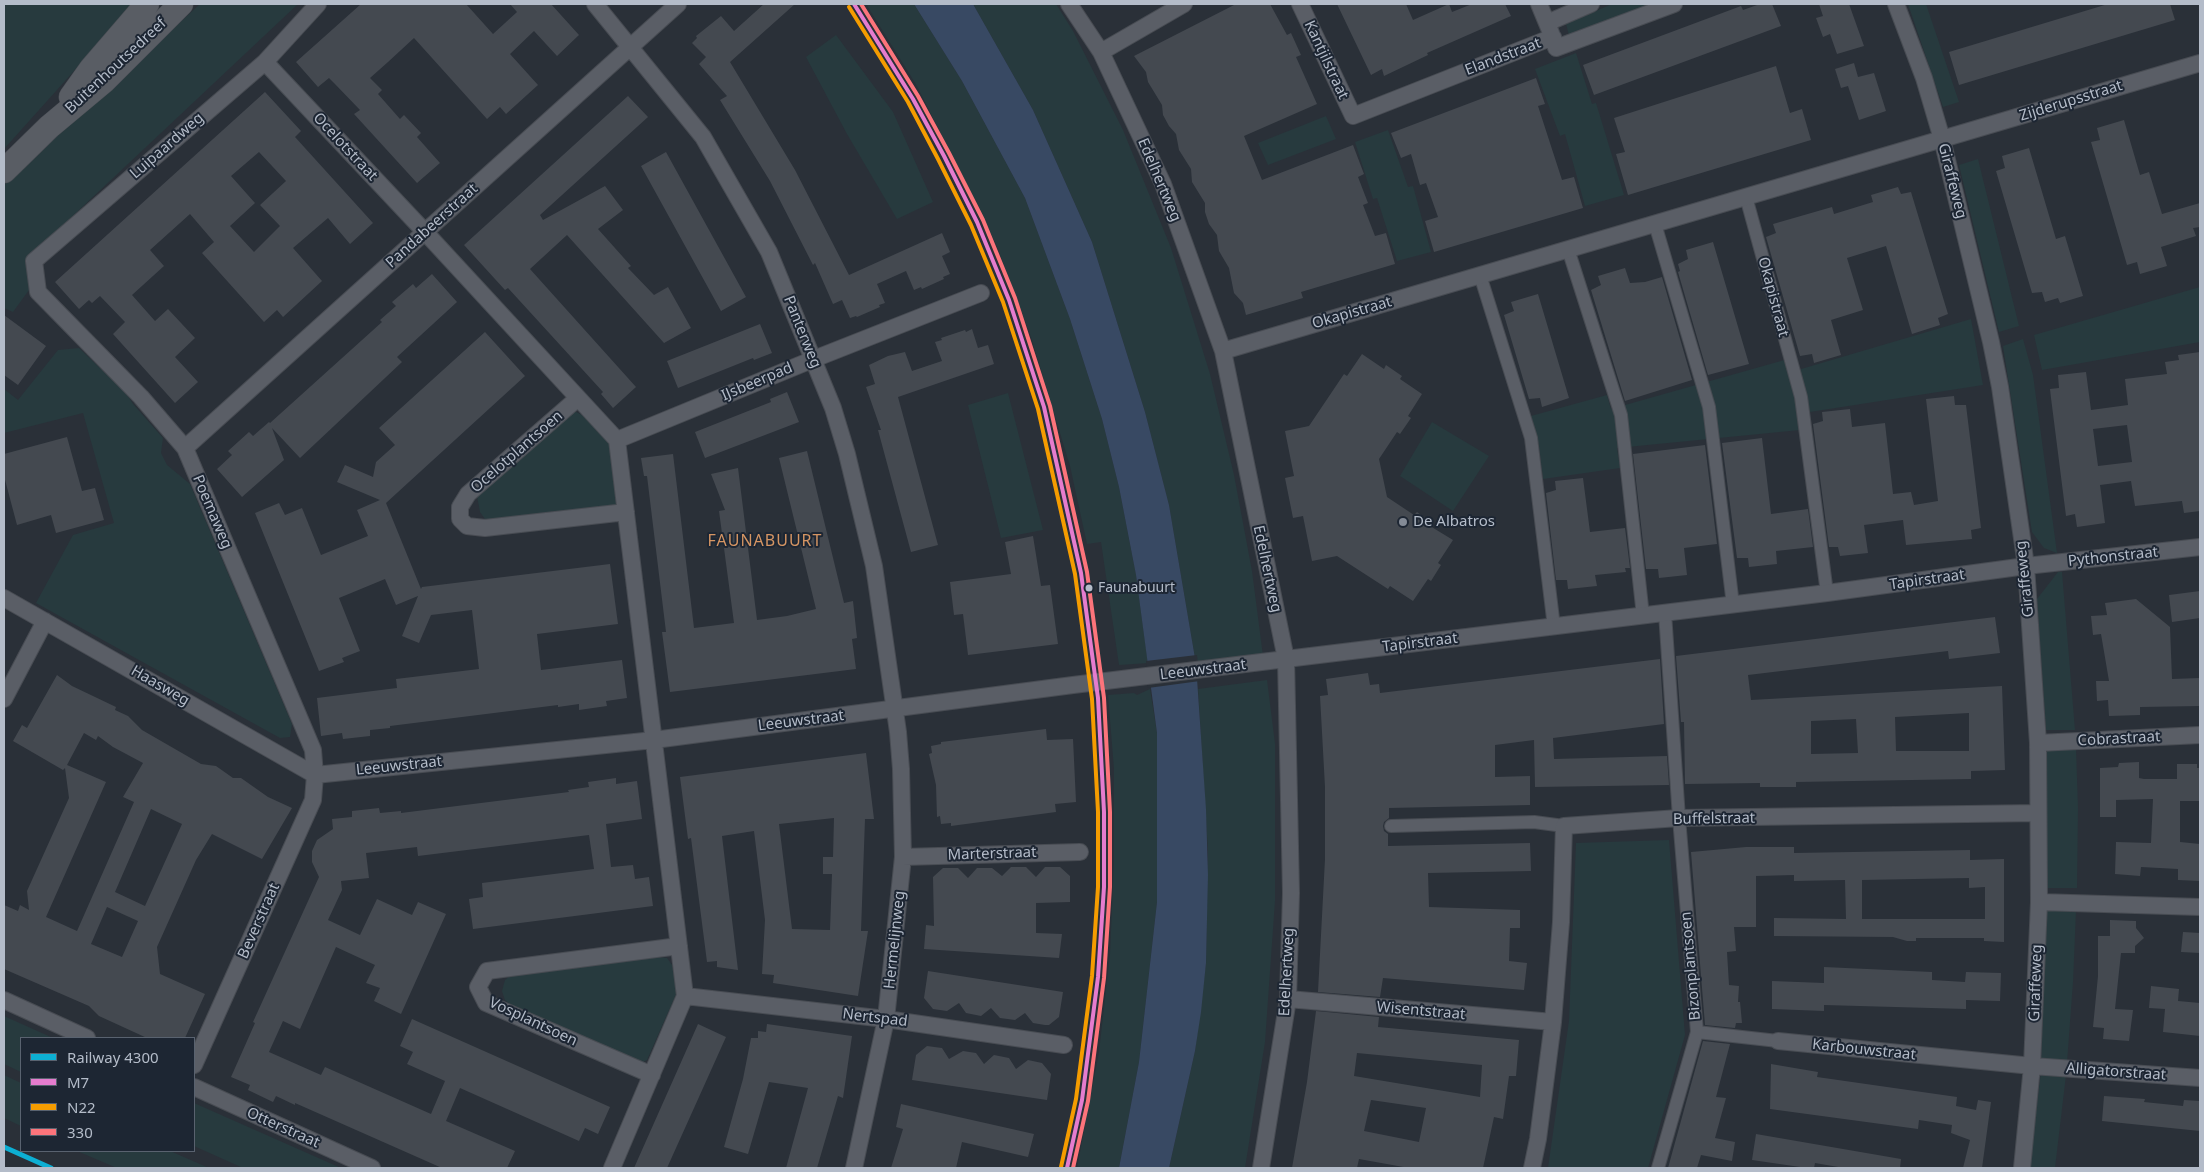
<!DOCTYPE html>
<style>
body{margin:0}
#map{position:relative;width:2204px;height:1172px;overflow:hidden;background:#2a3038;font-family:"Noto Sans",sans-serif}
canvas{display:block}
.frame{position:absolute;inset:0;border:5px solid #b4bcc9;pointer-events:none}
.legend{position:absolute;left:20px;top:1037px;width:175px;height:115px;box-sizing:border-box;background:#1d2633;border:1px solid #59626f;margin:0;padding:6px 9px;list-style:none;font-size:15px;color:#b4bcc9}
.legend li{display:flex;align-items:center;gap:10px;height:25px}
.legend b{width:25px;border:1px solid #59626f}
</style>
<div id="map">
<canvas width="2204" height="1172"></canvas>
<div class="frame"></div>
<ul class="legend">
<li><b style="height:6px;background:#0dafd3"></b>Railway 4300</li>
<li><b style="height:6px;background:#e57cce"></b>M7</li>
<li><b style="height:6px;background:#f59c00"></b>N22</li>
<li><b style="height:6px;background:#fc747b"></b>330</li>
</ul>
</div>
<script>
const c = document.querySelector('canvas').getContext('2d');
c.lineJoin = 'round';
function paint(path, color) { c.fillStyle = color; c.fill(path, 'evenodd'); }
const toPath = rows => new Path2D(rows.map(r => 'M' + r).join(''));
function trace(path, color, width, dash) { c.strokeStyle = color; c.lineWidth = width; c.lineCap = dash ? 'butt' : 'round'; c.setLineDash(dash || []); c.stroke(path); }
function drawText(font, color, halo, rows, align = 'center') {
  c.font = font + ' "Noto Sans",sans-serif'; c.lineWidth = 4; c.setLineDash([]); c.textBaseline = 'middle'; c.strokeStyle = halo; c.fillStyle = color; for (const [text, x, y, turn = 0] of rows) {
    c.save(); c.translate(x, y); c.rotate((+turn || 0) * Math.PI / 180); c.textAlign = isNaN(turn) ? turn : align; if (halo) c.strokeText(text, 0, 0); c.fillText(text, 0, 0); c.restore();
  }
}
const green = toPath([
 [4,4,134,4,4,149],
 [200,4,298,4,27,259,29,290,13,312,4,308,4,185],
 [866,4,914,4,962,81,1025,198,1070,319,1102,419,1119,487,1136,575,1148,663,1119,665,1101,542,1087,544,1070,466,1031,337,996,244,917,86],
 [973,4,1056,4,1073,31,1123,130,1171,248,1210,374,1234,475,1252,571,1263,656,1196,664,1169,505,1145,412,1092,242,1033,110],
 [1612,4,1652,4,1569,35,1566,24],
 [1908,4,1926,4,1959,102,1943,107],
 [836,35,893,112,933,202,897,219,847,134,806,57],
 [1576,53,1592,104,1596,103,1624,195,1585,206,1565,134,1560,136,1535,69],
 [1326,116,1336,139,1268,165,1258,143],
 [1388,130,1408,187,1413,186,1431,252,1397,261,1377,198,1373,199,1355,142],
 [1978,159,2019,326,1999,332,1959,165],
 [2200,287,2200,342,2042,370,2034,335],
 [1971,319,1983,385,1797,414,1800,430,1617,448,1620,468,1543,479,1539,446,1531,416,1607,395,1611,409,1788,359,1791,372],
 [2023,339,2033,375,2057,553,2044,548,2032,532,2003,346],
 [79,348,126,393,133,404,163,438,161,453,167,465,190,484,292,724,290,737,280,738,36,603,73,535,114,523,83,413,4,433,4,389,18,400,58,350],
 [1008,393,1043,530,1001,538,968,405],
 [576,412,588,418,610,444,619,493,617,505,493,522,485,519,480,512,477,496,570,413],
 [1432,422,1489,456,1453,511,1400,476],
 [2058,572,2062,572,2075,730,2046,730,2037,599],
 [1267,680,1275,744,1275,901,1265,1042,1245,1168,1169,1168,1195,1051,1206,963,1208,851,1198,689],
 [1150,689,1157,733,1157,902,1139,1062,1119,1168,1077,1168,1099,1052,1110,954,1114,861,1114,769,1108,695,1134,693,1137,695],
 [2076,748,2078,808,2077,888,2047,888,2047,750],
 [1669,840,1685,1035,1648,1168,1548,1168,1569,1021,1576,843],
 [2047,908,2076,910,2073,982,2067,1063,2041,1060],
 [656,957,667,958,672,965,678,990,647,1060,641,1063,516,1009,505,1000,502,991,505,980,512,974],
 [4,1016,53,1038,21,1038,21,1072,4,1064],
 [2041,1072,2066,1075,2055,1168,2029,1168],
 [4,1075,21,1083,21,1126,4,1118],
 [194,1103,341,1168,243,1168,194,1146],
 [77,1151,170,1151,209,1168,117,1168]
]);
const water = toPath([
 [914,4,973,4,1033,110,1092,242,1145,412,1169,505,1196,664,1206,809,1208,875,1206,963,1201,1012,1195,1051,1169,1168,1119,1168,1139,1062,1157,902,1157,733,1136,575,1119,487,1102,419,1070,319,1025,198,962,81]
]);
const pier = toPath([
 [1197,655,1200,681,1148,688,1146,661]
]);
const building = toPath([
 [361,4,466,4,493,34,517,12,510,4,551,4,579,35,557,56,534,31,510,54,538,85,506,114,500,107,487,119,414,38,388,62,370,78,382,90,378,94,400,119,404,115,421,133,417,137,440,163,417,183,354,114,360,110,334,83,329,78,318,87,296,62],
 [764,4,795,4,730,62,795,170,849,275,942,233,950,252,942,256,950,274,943,277,944,279,922,289,921,287,914,290,906,271,877,284,885,303,879,305,880,307,857,317,856,316,850,318,842,300,833,304,815,263,813,265,770,181,720,100,727,96,699,64,706,57,692,43,697,38,696,36,721,16,734,31],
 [1236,4,1270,4,1287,35,1291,33,1301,55,1296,57,1317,104,1244,136,1262,180,1353,145,1364,174,1358,177,1368,203,1363,205,1375,236,1386,233,1395,264,1301,292,1303,298,1246,315,1243,303,1234,293,1229,268,1219,251,1217,235,1209,224,1205,212,1205,203,1192,182,1191,169,1179,150,1176,134,1169,126,1163,115,1162,105,1148,82,1146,72,1134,56],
 [1337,4,1406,4,1413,20,1449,4,1452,12,1472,4,1505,4,1511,16,1427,53,1428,55,1384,76,1382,69,1371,75],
 [1760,4,1772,4,1781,26,1594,95,1583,65,1741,6,1743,10],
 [1819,4,1849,4,1864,46,1837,54,1830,34,1823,37,1816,18,1823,16],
 [2108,4,2170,4,2175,20,1959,85,1949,52],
 [1854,63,1858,77,1874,73,1886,111,1859,120,1848,86,1841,88,1835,69],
 [1776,66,1790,113,1802,109,1811,140,1628,195,1616,154,1625,152,1614,118],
 [1536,78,1545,104,1538,106,1562,180,1574,177,1583,208,1434,252,1425,221,1438,217,1426,183,1420,185,1411,154,1401,158,1391,133],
 [265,92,301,131,295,137,373,223,350,244,328,218,293,248,322,281,283,317,277,310,264,322,202,253,214,242,190,214,150,250,164,266,132,295,155,321,168,309,195,338,175,357,198,382,175,403,113,334,125,322,100,296,92,303,89,300,79,309,55,282],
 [259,152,286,181,260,205,280,226,254,252,230,226,255,203,231,176],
 [628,96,648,117,540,215,543,220,605,186,623,210,598,229,631,266,628,268,654,295,668,287,691,328,664,343,567,235,530,269,636,387,613,408,601,394,603,392,508,288,505,290,464,245],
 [2124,120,2140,175,2149,172,2162,214,2200,203,2200,227,2193,228,2196,236,2161,247,2167,266,2140,274,2137,262,2127,265,2091,142,2100,140,2097,128],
 [2029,148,2056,239,2065,236,2083,296,2060,303,2058,298,2045,302,2042,292,2032,293,1996,171,2005,168,2002,156],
 [666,152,746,297,721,311,641,166],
 [1898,187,1901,194,1911,192,1948,314,1938,318,1940,325,1912,334,1886,246,1847,258,1863,310,1831,320,1841,355,1814,363,1812,354,1800,356,1766,237,1776,233,1773,224,1832,207,1834,214,1873,202,1871,195],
 [1713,242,1749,364,1708,375,1678,272,1680,271,1678,264,1688,259,1686,250],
 [1625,268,1630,283,1645,282,1662,277,1692,380,1625,401,1591,290,1601,285,1598,276],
 [432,274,457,302,397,357,402,362,300,458,272,428,284,460,242,497,217,469,232,455,228,451,249,432,253,436,269,422,270,423,382,322,380,320,396,306,392,302,413,284,416,288],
 [1538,294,1569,398,1542,407,1540,398,1529,399,1504,315,1514,311,1511,302],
 [4,315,46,346,18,385,4,375],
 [760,324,772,353,754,360,753,358,678,388,667,361],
 [972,329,978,348,988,345,994,364,898,397,938,545,911,552,878,430,881,430,866,387,875,384,869,365,888,356,905,352,912,371,942,361,935,342,942,340,941,338,965,330,966,332],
 [485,332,525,376,386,503,421,589,422,587,610,564,618,624,537,634,541,670,622,660,627,698,606,701,607,706,579,710,579,704,558,707,558,705,390,726,390,728,370,730,370,736,343,739,342,733,321,736,317,698,397,688,396,679,479,669,472,610,431,615,419,643,402,636,418,596,396,605,385,579,339,598,360,651,342,658,344,662,319,671,255,513,279,503,285,515,302,508,321,555,368,536,357,510,380,500,337,482,345,465,373,477,376,462,395,445,379,428],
 [2200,352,2200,511,2184,513,2182,501,2135,506,2131,481,2100,485,2105,523,2077,527,2075,514,2066,516,2051,398,2050,389,2059,388,2058,375,2086,372,2091,410,2128,405,2125,379,2167,374,2165,362,2179,360,2178,355],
 [2127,425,2132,462,2098,466,2093,429],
 [1362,354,1384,369,1386,365,1402,376,1400,379,1422,394,1408,416,1411,418,1400,434,1397,432,1379,459,1387,497,1414,515,1417,512,1432,523,1430,526,1453,540,1438,563,1441,565,1431,581,1428,579,1413,601,1390,586,1388,589,1337,556,1312,561,1303,516,1293,518,1285,478,1294,476,1285,431,1309,426,1344,374,1347,376],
 [787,392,799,422,705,458,695,432,771,402,770,399],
 [1954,396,1955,405,1966,405,1981,528,1971,530,1972,539,1906,545,1903,520,1864,525,1868,553,1840,556,1838,547,1829,547,1813,424,1823,421,1822,412,1850,409,1852,427,1885,423,1893,494,1911,492,1914,505,1938,501,1926,399],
 [67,437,82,491,95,488,104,520,56,533,51,515,17,525,4,476,4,454],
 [1762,438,1771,514,1808,509,1813,547,1776,551,1777,564,1749,567,1748,558,1737,558,1722,443],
 [1705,445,1717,544,1684,548,1687,575,1659,578,1658,569,1646,569,1633,454],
 [807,451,844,603,853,601,857,638,852,639,856,669,670,692,662,632,666,632,647,476,644,476,641,458,673,454,694,628,734,623,719,511,725,510,711,474,738,468,757,620,787,616,816,609,779,458],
 [1583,478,1590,532,1625,528,1630,568,1625,568,1626,572,1595,575,1597,586,1568,589,1567,580,1556,580,1546,493,1556,490,1555,481],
 [1033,536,1041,586,1050,585,1058,644,968,655,963,614,954,615,950,582,1011,574,1005,542],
 [2200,591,2200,618,2172,622,2169,595],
 [2136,599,2170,627,2172,679,2200,678,2200,706,2140,707,2140,715,2109,716,2108,700,2097,701,2096,681,2109,681,2101,634,2093,635,2091,616,2107,615,2105,603],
 [1995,617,2000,653,1949,659,1948,651,1748,675,1751,700,2002,686,2005,770,1971,771,1971,779,1796,782,1796,787,1760,787,1760,783,1685,784,1684,722,1681,722,1676,656],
 [1969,713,1969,751,1896,751,1895,717],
 [1856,719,1858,753,1811,754,1811,721],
 [1660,659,1664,724,1553,738,1554,759,1667,756,1669,785,1535,787,1534,740,1495,745,1495,777,1530,776,1530,805,1389,808,1389,818,1384,822,1383,826,1384,831,1388,834,1388,846,1530,843,1531,871,1428,873,1429,907,1520,910,1520,928,1510,928,1509,961,1527,963,1524,990,1383,978,1380,997,1318,992,1325,859,1325,787,1320,696,1328,695,1326,679,1368,673,1370,685,1379,684,1380,693],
 [57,675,72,686,116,707,115,710,128,716,142,730,201,764,216,766,233,778,241,778,268,797,292,808,262,859,212,834,196,860,157,947,160,974,205,994,185,1038,147,1038,99,1016,89,1006,4,969,4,905,18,911,20,905,29,910,27,891,69,798,65,768,63,770,13,741,22,725,27,728],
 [84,733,96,740,98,736,113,747,143,763,123,797,134,802,77,931,46,917,106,782,67,765],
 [151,809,182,824,145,906,115,892],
 [107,907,138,921,122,957,91,944],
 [1046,729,1047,740,1073,739,1076,802,1055,804,1056,812,951,826,951,823,941,824,940,816,937,817,936,785,929,754,932,753,931,746,941,744,941,742],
 [866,753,874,819,865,819,861,931,868,931,858,996,773,983,774,975,762,974,765,920,754,831,722,836,738,970,717,967,717,961,707,962,691,838,688,839,680,777],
 [834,818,833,857,823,857,823,874,832,874,830,930,792,929,779,824],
 [2139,762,2139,778,2144,779,2177,779,2177,764,2197,764,2197,768,2200,768,2200,801,2180,801,2180,842,2200,844,2200,881,2178,880,2178,869,2141,867,2140,876,2115,874,2116,842,2151,843,2153,799,2116,800,2116,817,2100,817,2100,768,2118,767,2119,763],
 [616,778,616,784,637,781,642,819,606,824,611,867,633,865,635,879,649,877,653,906,473,929,469,899,483,897,482,883,594,869,589,835,418,856,417,847,366,853,369,878,341,881,342,890,328,920,360,935,377,899,412,915,418,902,446,914,401,1014,374,1001,380,988,366,983,375,965,336,947,300,1029,283,1021,269,1052,321,1075,325,1067,431,1114,445,1081,407,1064,413,1052,400,1046,412,1019,610,1107,598,1134,585,1128,579,1141,460,1088,446,1121,515,1151,507,1168,442,1168,295,1103,295,1105,276,1096,273,1102,248,1090,250,1085,231,1077,255,1023,253,1022,319,877,312,862,312,851,317,840,333,829,332,819,352,817,352,811,379,808,380,813,401,811,401,813,569,792,568,790,589,787,588,782],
 [1746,847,1794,847,1794,853,1970,850,1970,860,2004,859,2004,942,1984,941,1984,938,1916,938,1916,941,1907,941,1893,937,1774,936,1774,918,1846,919,1845,880,1794,881,1794,875,1756,876,1756,927,1734,927,1736,951,1727,952,1729,985,1739,986,1738,1002,1740,1002,1742,1023,1736,1023,1735,1028,1705,1025,1691,852],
 [1969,878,1969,888,1985,887,1985,919,1862,919,1862,880],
 [1011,867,1026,867,1036,877,1045,867,1060,867,1070,876,1070,902,1036,903,1036,933,1062,934,1059,958,924,949,926,925,934,926,933,877,943,868,958,868,968,878,977,868,992,868,1002,876],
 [2110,920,2136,921,2136,928,2144,938,2135,946,2135,953,2121,953,2115,1009,2133,1010,2129,1041,2103,1039,2104,1028,2093,1027,2098,976,2098,936,2110,936],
 [2183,932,2200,933,2200,953,2181,952],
 [1824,967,1932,972,1932,980,1949,981,1965,982,1966,972,2001,973,2000,1001,1966,1000,1966,1009,1824,1005,1824,1011,1772,1009,1772,981,1824,983],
 [928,971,1063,992,1059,1017,1049,1025,1045,1025,1033,1023,1025,1013,1015,1020,1000,1018,991,1008,981,1016,966,1013,959,1003,947,1011,933,1009,924,998],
 [2151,986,2179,989,2178,1001,2200,1003,2200,1036,2163,1032,2165,1009,2149,1008],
 [1316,1011,1379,1017,1378,1027,1519,1040,1516,1076,1509,1076,1503,1119,1494,1117,1483,1168,1409,1168,1359,1159,1357,1168,1292,1168,1307,1082],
 [1357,1053,1482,1065,1480,1097,1354,1076],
 [1371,1100,1426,1108,1419,1142,1364,1131],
 [698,1024,726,1037,667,1168,634,1168],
 [767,1024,852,1036,843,1098,838,1096,817,1168,786,1168,808,1088,769,1082,748,1154,724,1147,743,1079,751,1038,758,1038,758,1031,766,1032],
 [1703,1041,1730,1044,1716,1097,1726,1098,1715,1138,1735,1142,1732,1161,1701,1155,1697,1168,1668,1168],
 [927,1046,942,1048,949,1059,963,1051,976,1053,984,1064,994,1055,1009,1058,1016,1069,1028,1060,1042,1063,1051,1074,1047,1100,912,1080,916,1055],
 [1771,1064,1818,1072,1817,1077,1957,1097,1956,1106,1976,1110,1978,1100,1991,1102,1982,1168,1963,1168,1970,1140,1951,1133,1952,1125,1919,1120,1918,1129,1770,1109],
 [2104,1096,2145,1099,2144,1102,2183,1106,2184,1100,2200,1101,2200,1131,2102,1121],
 [901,1104,1034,1134,1028,1157,962,1142,956,1168,891,1168,903,1129,896,1127],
 [1756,1134,1901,1159,1900,1168,1844,1168,1815,1163,1814,1168,1807,1168,1752,1160]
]);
const pedestrian = toPath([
 [1746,197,1801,397,1827,593],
 [1655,224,1709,407,1733,605],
 [1568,249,1621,415,1643,616],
 [1480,275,1531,438,1554,627],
 [1391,826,1534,822,1564,826],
 [1697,1032,1778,1041],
 [1658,1168,1697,1032,1679,818,1665,613]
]);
const minor = toPath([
 [595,4,703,137,769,252,833,408,847,454,874,566,898,732,901,769,903,857,886,1019,854,1168],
 [1069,4,1101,52,1163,184,1223,351,1286,659,1291,893,1288,999,1261,1168],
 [1300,4,1353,116,1553,37,1556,48,1674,4],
 [1539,4,1551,33],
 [1896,4,1924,78,1942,139,1991,342,2000,387,2026,566,2038,743,2039,902,2032,1066,2022,1168],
 [1547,23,1591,4],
 [1101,52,1184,4],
 [265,62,425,232,617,440,685,996,612,1168],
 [1223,351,2200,63],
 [578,398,468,494,460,507,460,519,467,526,485,528,626,512],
 [617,440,814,359,981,293],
 [185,448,678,4],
 [4,598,315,775],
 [4,699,45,621],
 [2038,743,2200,735],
 [315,775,654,740,1073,685,1827,593,2026,566,2200,547],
 [903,857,1080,852],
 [2039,902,2200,907],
 [685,996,886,1019,1064,1045],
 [1288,999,1553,1022],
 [4,1000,87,1038],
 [1778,1041,2032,1066,2200,1078],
 [194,1065,313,800,315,775,313,750,185,448,141,397,38,292,34,261,265,62,318,4],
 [652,1075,486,1003,478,987,487,971,679,946],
 [194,1087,372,1168],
 [1532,1168,1538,1139,1553,1022,1561,922,1564,826,1679,818,2038,813]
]);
const secondary = toPath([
 [71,97,91,69,147,4],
 [4,171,49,127,104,81,181,4]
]);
const bus1 = toPath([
 [854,4,913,99,944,156,977,222,1009,300,1044,407,1081,573,1098,698,1104,812,1104,887,1098,977,1082,1100,1067,1168]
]);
const bus2 = toPath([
 [849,7,908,102,938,159,971,225,1003,302,1038,409,1075,574,1092,699,1098,812,1098,887,1092,976,1076,1099,1061,1167]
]);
const bus3 = toPath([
 [861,4,918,96,949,153,983,220,1015,298,1050,406,1087,572,1104,698,1110,812,1110,887,1104,978,1088,1101,1073,1168]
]);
const rail1 = toPath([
 [4,1147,51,1168]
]);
const markers = [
 [1403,522,5,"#848b96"],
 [1089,588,4.5,"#b4bcc9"]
];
const busNames = [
 ["Faunabuurt",1098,588]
];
const streetNames = [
 ["Elandstraat",1503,57,-21],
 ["Kantjilstraat",1326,60,65],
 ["Buitenhoutsedreef",116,66,-43],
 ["Zijderupsstraat",2071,101,-17],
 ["Luipaardweg",167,146,-41],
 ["Ocelotstraat",345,147,47],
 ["Edelhertweg",1159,180,67],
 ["Giraffeweg",1952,181,76],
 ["Pandabeerstraat",432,226,-42],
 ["Okapistraat",1773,297,75],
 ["Okapistraat",1352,313,-16],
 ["Panterweg",802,332,68],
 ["IJsbeerpad",757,382,-23],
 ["Ocelotplantsoen",517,452,-41],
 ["Poemaweg",212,512,67],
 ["Pythonstraat",2113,557,-6],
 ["Edelhertweg",1267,569,78],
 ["Giraffeweg",2025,579,-96],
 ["Tapirstraat",1927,580,-8],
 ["Tapirstraat",1420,643,-7],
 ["Leeuwstraat",1203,670,-7],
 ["Haasweg",160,686,30],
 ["Leeuwstraat",801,721,-7],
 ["Cobrastraat",2119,739,-3],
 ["Leeuwstraat",399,766,-6],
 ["Buffelstraat",1714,819,-1],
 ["Marterstraat",992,854,-2],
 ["Beverstraat",259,921,-66],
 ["Hermelijnweg",895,940,-84],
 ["Bizonplantsoen",1691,966,-95],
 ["Edelhertweg",1287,972,-87],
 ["Giraffeweg",2036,983,-88],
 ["Wisentstraat",1421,1011,5],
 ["Nertspad",875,1018,7],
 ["Vosplantsoen",533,1022,25],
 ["Karbouwstraat",1864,1050,6],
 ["Alligatorstraat",2116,1072,4],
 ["Otterstraat",283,1128,24]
];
const poiNames = [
 ["De Albatros",1413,522]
];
const neighbourhoodNames = [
 ["FAUNABUURT",765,541]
];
paint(green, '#273a3e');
paint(water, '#384963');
paint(pier, '#2a3038');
paint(building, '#444950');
trace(pedestrian, '#484c53', 14);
trace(minor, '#484c53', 18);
trace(secondary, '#484c53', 25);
trace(pedestrian, '#5a5e66', 12);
trace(minor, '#5a5e66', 16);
trace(secondary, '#595d64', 24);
trace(bus1, '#e57cce', 4);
trace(bus2, '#f59c00', 4);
trace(bus3, '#fc747b', 4);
trace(rail1, '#0dafd3', 5);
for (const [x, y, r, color] of markers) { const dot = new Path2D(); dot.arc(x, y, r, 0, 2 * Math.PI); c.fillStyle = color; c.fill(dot); trace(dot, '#1d2633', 2); }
drawText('14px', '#b4bcc9', '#1d2633', busNames, 'left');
drawText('15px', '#b4bcc9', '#1d2633', streetNames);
drawText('15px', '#b4bcc9', '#1d2633', poiNames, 'left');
c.letterSpacing = '1px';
drawText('16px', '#d59563', '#1d2633', neighbourhoodNames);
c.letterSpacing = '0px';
</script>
